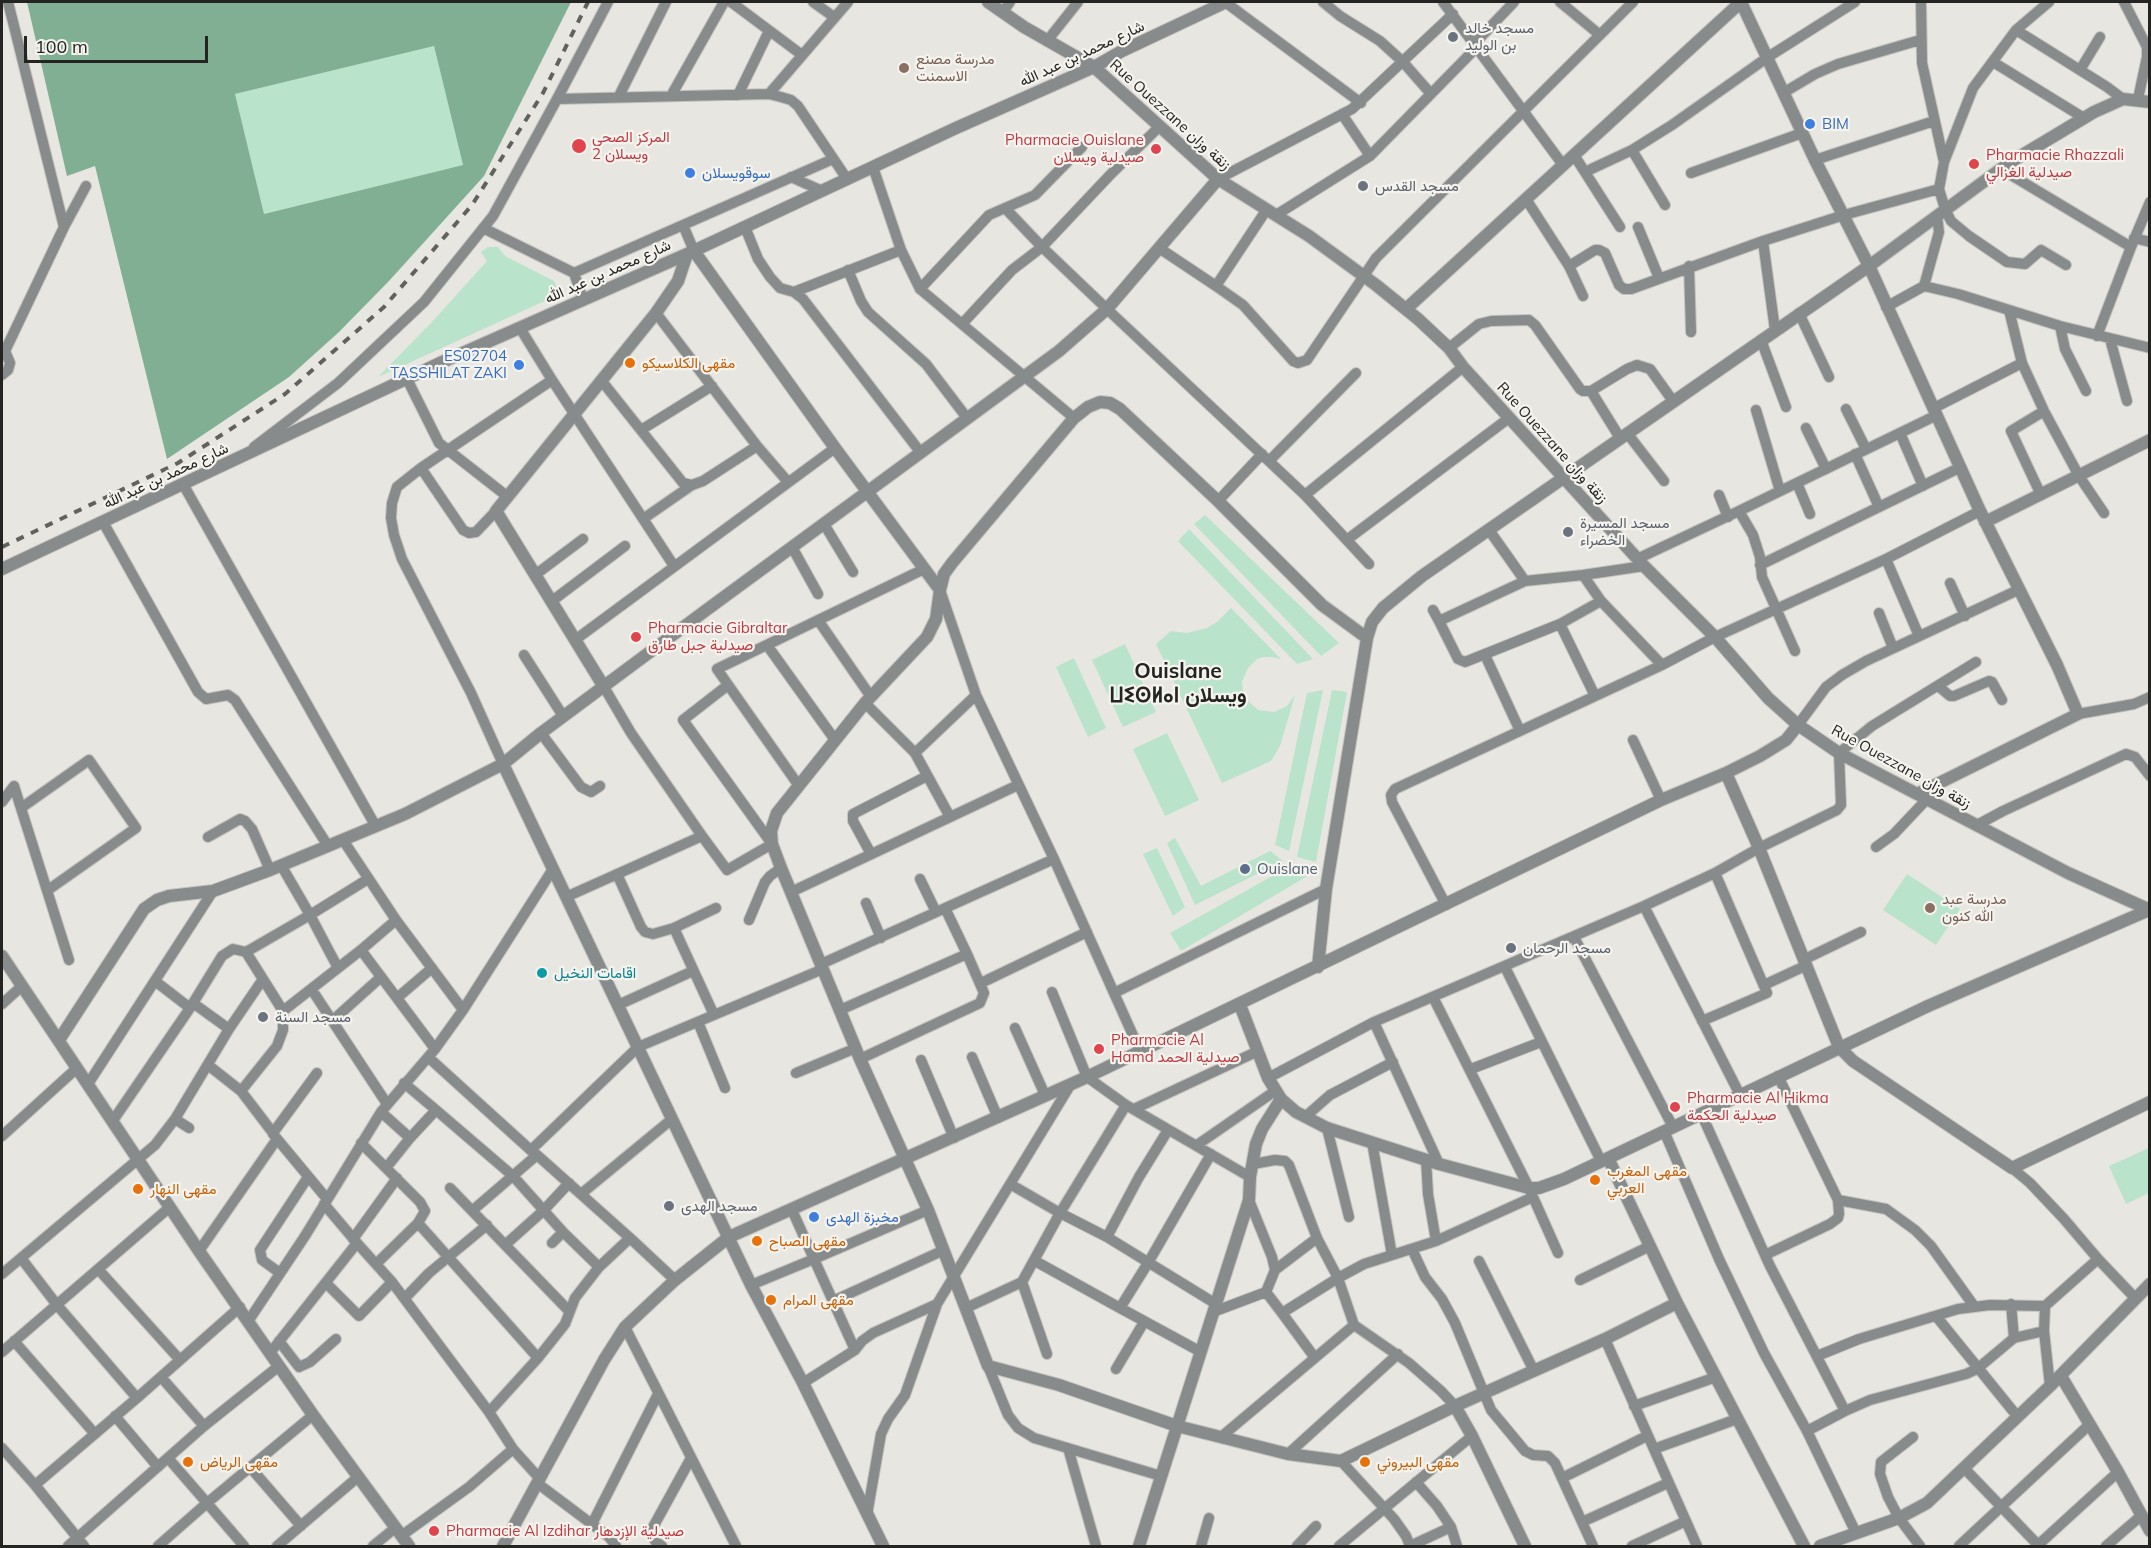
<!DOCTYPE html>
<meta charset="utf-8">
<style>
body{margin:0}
#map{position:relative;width:2151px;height:1548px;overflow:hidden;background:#e8e6e1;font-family:Mulish,sans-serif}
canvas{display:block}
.frame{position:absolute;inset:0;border:3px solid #242422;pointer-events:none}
.scale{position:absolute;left:24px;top:36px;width:184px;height:27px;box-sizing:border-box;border:3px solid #242422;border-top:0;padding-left:8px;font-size:18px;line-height:21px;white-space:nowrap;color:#242422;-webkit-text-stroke:4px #f5f3ee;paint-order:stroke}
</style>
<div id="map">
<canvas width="2151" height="1548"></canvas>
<div class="frame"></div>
<div class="scale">100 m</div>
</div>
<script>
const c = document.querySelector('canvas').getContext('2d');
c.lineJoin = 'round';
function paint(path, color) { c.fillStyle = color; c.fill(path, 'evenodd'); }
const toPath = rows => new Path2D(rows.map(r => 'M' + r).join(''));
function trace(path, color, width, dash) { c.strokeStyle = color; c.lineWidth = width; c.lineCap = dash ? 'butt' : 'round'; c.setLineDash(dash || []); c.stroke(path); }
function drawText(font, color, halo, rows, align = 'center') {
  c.font = font + ' Mulish,Vazirmatn,"Noto Sans Tifinagh",sans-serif'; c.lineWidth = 4.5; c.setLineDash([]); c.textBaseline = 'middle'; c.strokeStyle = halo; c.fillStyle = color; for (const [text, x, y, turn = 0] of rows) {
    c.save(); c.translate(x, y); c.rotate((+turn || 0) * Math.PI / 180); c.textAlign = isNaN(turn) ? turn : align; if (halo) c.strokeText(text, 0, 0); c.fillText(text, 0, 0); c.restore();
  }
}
const green = toPath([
 [434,46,463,165,264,214,235,94],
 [488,247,498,247,505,256,554,281,560,294,378,377,432,322,487,261,481,252],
 [1205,515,1339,643,1321,656,1194,524],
 [1189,529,1313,659,1297,664,1178,541],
 [1231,608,1281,659,1272,657,1263,657,1257,659,1248,668,1242,682,1243,691,1247,700,1258,710,1274,712,1287,706,1295,695,1280,746,1271,761,1222,783,1156,644,1171,631,1187,633,1207,628,1217,622],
 [1125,644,1156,712,1123,727,1092,660],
 [1074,658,1106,728,1088,737,1056,667],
 [1323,690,1289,851,1275,845,1307,693],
 [1332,690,1347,692,1316,862,1297,857],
 [1167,733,1199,800,1165,816,1133,749],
 [1175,838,1201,886,1270,851,1283,861,1195,905,1167,843],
 [1157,848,1185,907,1173,916,1143,854],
 [1294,864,1309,875,1181,951,1170,933],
 [1907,874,1960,909,1936,945,1883,910],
 [2149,1148,2149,1193,2126,1204,2109,1166]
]);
const forest = toPath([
 [27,2,571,2,484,176,389,281,339,332,289,377,167,459,95,166,67,176],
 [434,46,463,165,264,214,235,94]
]);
const minor = toPath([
 [8,2,64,227],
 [731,2,802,55],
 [813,2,834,17],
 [1225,2,1361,103],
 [1323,2,1340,16,1380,41,1403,62,1431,94],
 [1443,2,1563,165],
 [1560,2,1600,35],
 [1921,2,1922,63,1944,162],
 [2049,2,2016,30,1973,88,1944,162,1939,189,1945,209,1951,221,1969,236,2007,262,2025,264,2041,250,2066,265],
 [2124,2,2147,47,2147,57,2138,99],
 [1003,12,1010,2],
 [2016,30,2107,87,2123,99],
 [1047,41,1078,2],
 [1474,44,1514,2],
 [1993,62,2084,118],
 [2080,70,2100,37],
 [1783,93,1815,74,1838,64,1920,40],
 [769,94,848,2],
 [738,95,769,31],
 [619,96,666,2],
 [671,96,724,2],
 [557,99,769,94,781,97,791,100,798,106,847,179],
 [1342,114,1370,156],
 [1632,150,1665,205],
 [1574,155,1620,227],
 [1815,160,1934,121],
 [873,167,901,250,920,289,1074,418],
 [2001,169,2131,247,2097,336],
 [1585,172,1632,150,1672,125,1768,57,1855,2],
 [1691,173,1802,133],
 [791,177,820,190],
 [1218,179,1352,109,1453,14],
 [1526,199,1569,266],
 [1005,208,1042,247,1107,309,1305,495],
 [1276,215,1370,156,1477,47],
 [683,225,694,251],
 [745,227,758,259,770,277,780,288,794,292,803,299,921,453],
 [1638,227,1659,278],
 [483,228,574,273,833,159],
 [2134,238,2150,242],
 [1763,241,1775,330],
 [2131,247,2150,202],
 [1159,248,1216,286,1267,209],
 [1689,266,1691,332],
 [848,270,861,301,868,312,926,364,967,418],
 [574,273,583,300],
 [1216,286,1243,305,1293,361,1298,363,1307,360,1376,258,1633,2],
 [1924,286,1939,232,1937,216],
 [920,289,989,215,1035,195,1082,147],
 [794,292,901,250],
 [1583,296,1569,266,1595,250,1599,250,1605,253,1619,285,1624,289,1631,289,1763,241,1844,215,1939,189],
 [1886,307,1924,286,1958,294,2060,326,2150,348],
 [2009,310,2022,363,2044,411,2079,476,2104,513],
 [656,313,757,446,788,482],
 [1799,313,1829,377],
 [962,324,1012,270,1042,247,1110,175,1160,126],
 [2060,326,2065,349,2086,391],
 [520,328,552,380,674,566],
 [2110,339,2127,401],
 [1761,340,1786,407],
 [1449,348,1479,324,1491,321,1529,320,1535,325,1580,389,1583,391,1591,391],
 [2,350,5,351,64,227,86,186],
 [2,375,8,370,10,363,5,351],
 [407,379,439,443,508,497],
 [601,380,683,483,692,485,703,481,757,446],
 [1934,408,2022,363],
 [1846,409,1866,449],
 [1756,410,1780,491],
 [1806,428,1826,469],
 [641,430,712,386],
 [1627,433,1664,481],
 [1900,433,1923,486],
 [1620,438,1591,391,1627,369,1637,365,1650,369,1673,401],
 [254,447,338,383,424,302,493,216,557,99,608,2],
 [1855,454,1879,507],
 [1269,461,1356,373],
 [421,468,463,530,469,533,476,532,496,511],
 [1797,483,1810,514],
 [183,484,375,825],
 [1719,495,1728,517],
 [2041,495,2011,431,2044,411],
 [1218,501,1262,454],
 [1739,511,1753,535,1760,557,1762,577,1795,651],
 [643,519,692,485],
 [103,522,198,692,206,699,228,695,235,700,328,846],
 [824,524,853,572],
 [1348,539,1509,418],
 [792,547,818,594],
 [1637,559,1739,511,1937,415],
 [1886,559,1919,636],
 [1369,564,1305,495,1463,367],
 [1760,565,1961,467],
 [1644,566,1583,575,1601,601,1662,665],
 [535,575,583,539],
 [1525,581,1583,575],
 [1950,583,1965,616],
 [940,590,976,695,1054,859,1140,1051],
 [552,601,625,546],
 [1433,610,1439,621,1525,581,1489,530],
 [1879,613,1893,648],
 [818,620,871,697],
 [1439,621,1458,659,1465,662,1560,624,1601,601],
 [1560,624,1595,696],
 [575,640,835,448],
 [767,645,835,740],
 [524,655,563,716],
 [1485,655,1520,731],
 [1938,686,1950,696,1954,696,1989,681,1992,682,2002,700],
 [604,687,631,733,702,836],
 [865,703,915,753],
 [2078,714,2134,704,2150,697],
 [1798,725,1826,687,1842,675,1866,661,2018,590],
 [541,733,581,787,591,792,600,786],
 [1633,740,1661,800],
 [503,764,471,693,402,559,394,535,391,518,392,503,397,487,421,468,552,380],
 [799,786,717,669,924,569],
 [2,802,14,786,69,960],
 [21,808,89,760,136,828,48,890],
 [950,817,915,753,976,695],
 [1977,825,2003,811,2126,754,2135,757,2150,776],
 [208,837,240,819,245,821,252,829,270,870],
 [1876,847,1894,834,1927,799],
 [871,854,853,821,853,814,927,776],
 [281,865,310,915,368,879],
 [617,874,641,927,645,932,653,934,674,928],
 [920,879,936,912],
 [791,892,1018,785],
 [566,897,702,836,727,870,772,844,683,720,728,685],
 [866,903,881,938],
 [1446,905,1392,802,1391,795,1395,789,1662,665,1715,637,1886,559,1980,511],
 [1644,906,1740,1095],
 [396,920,361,950,435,1049],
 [749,920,765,882,770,876,781,868],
 [1574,937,1673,1127],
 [1803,960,1861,932],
 [821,964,1054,859],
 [1505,967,1601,1161],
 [338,968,310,915,246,952,283,1011,361,950],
 [155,981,190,1008],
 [981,983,1087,932],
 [1764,985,1805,966],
 [312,990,387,1104],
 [1052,992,1087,1077,1126,1105,1250,1177],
 [1114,993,1326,889],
 [1433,997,1529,1188,1558,1253],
 [397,998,432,968],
 [193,1003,229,1029],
 [2,1004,22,986],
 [618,1005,693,971],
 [463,1010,553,869],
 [840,1010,967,954,945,908],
 [714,1015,674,928,716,908],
 [332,1021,381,977],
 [1702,1021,1767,993,1715,873],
 [698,1022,725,1088],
 [1374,1022,1439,1164],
 [1015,1028,1045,1095],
 [428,1057,536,1155],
 [972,1057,998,1118],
 [860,1059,980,1003,984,993,967,954],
 [921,1060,954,1138],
 [208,1065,241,1091,277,1046,283,1030,283,1011],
 [1471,1069,1541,1042],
 [796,1073,856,1048],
 [1268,1078,1374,1022,1644,906,1715,873,1759,848,1837,810,1841,805,1839,753,1872,726,1976,662],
 [88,1084,213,891],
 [241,1091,273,1133,317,1073],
 [1134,1109,1256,1052],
 [436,1110,513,1176,563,1232,599,1267],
 [381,1112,410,1138],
 [1305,1117,1330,1095,1393,1062],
 [175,1119,189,1128],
 [112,1122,190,1008,222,956,233,949,246,952],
 [1327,1128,1349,1217],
 [1168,1130,1139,1177,1107,1237,1216,1304],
 [1664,1131,1719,1259,1764,1353,1807,1431,1845,1411,1770,1266,1701,1113],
 [273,1134,327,1199],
 [2,1136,77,1068],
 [1372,1142,1392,1255],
 [361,1143,420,1202,425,1211,418,1223,376,1264],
 [1197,1145,1275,1091],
 [531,1150,638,1047,823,969],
 [1426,1159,1428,1194,1436,1241],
 [1253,1164,1275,1160,1285,1161,1289,1165,1317,1238],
 [386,1168,410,1138,436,1110,404,1083],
 [2012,1168,2030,1183,2064,1219,2098,1259,2136,1299],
 [450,1188,569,1311],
 [581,1194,672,1119],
 [1249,1200,1272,1257,1275,1270,1266,1292,1282,1313,1338,1278,1364,1264,1436,1241,1533,1197],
 [1838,1200,1886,1209,1915,1230,1931,1246,1974,1306],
 [473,1210,537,1155,630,1238],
 [418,1223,538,1358],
 [1107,1237,1060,1213,1126,1105],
 [353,1239,397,1178],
 [552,1243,563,1232],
 [505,1245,543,1211,569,1183],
 [1412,1249,1425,1277,1442,1299,1455,1323,1491,1410,1525,1451,1533,1455,1548,1456,1555,1463,1593,1546],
 [199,1251,277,1139],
 [1765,1255,1830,1224,1838,1218,1839,1214,1838,1200,1778,1076],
 [21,1258,57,1305,137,1398,240,1307],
 [1035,1261,1120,1308],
 [1479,1261,1534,1371],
 [98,1269,180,1360],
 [1275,1270,1317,1238,1338,1278,1354,1325,1409,1363,1441,1391,1455,1406],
 [280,1273,262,1260,260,1250,308,1177],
 [2,1274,155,1145,175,1119,229,1029,263,979],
 [1580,1280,1650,1246],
 [392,1282,489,1412,513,1449,469,1487,401,1536],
 [1022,1282,1047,1354],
 [326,1283,359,1316,392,1282,357,1243],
 [751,1285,814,1259,792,1210],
 [405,1298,429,1273,487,1225],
 [833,1301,944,1250],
 [2011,1304,2014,1338],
 [2045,1306,2098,1259],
 [966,1308,1022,1282,1060,1213,1010,1184],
 [1213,1312,1266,1292],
 [1282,1313,1315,1358],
 [1936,1316,2017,1416],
 [249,1320,305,1236,381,1112,435,1049,463,1010,396,920,343,840],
 [625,1327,736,1546],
 [1605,1339,1697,1546],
 [14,1341,95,1434],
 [279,1341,299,1367,310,1362,336,1339],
 [855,1350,814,1259,928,1210],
 [2,1352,170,1207],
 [1201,1352,1120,1308,1148,1263,1211,1154],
 [270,1353,357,1243,324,1204],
 [1817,1356,1859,1339,1958,1309,1990,1305,2045,1306,2044,1331,2050,1386],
 [988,1366,1008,1415,1018,1428,1034,1438,1161,1476],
 [1116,1369,1144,1322],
 [161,1377,204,1426],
 [803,1383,855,1350,862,1341,873,1333,937,1304],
 [1634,1406,1716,1377],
 [1845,1411,1870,1400,1966,1374,1977,1369,2014,1338,2044,1331],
 [489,1412,538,1358,565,1324,575,1298,599,1267,630,1238,675,1280],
 [115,1416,158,1467],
 [1807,1431,1856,1533],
 [1221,1437,1354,1325],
 [1913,1437,1881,1462,1880,1474,1888,1497,1899,1518,1920,1546],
 [2,1448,35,1485,84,1546],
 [1068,1448,1096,1546],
 [513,1449,540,1479],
 [1654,1449,1737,1419],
 [1288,1454,1398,1354],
 [168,1458,207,1503,313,1415],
 [1341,1461,1394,1519,1406,1536,1410,1546],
 [250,1467,301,1526],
 [1964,1468,2039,1546],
 [1562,1478,1647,1436],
 [537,1483,609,1537,616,1546],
 [35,1485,137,1398],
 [867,1515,881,1434,888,1419,905,1395,937,1304,1071,1084],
 [1582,1522,1668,1483],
 [592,1524,658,1394],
 [1451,1527,1457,1546],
 [68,1546,204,1426,279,1366],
 [158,1546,207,1503,244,1546],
 [277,1546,358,1477],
 [373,1546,395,1528],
 [662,1546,655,1541,652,1529,691,1458],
 [1201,1546,1209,1518],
 [1297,1546,1316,1526],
 [1339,1546,1472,1436],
 [1410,1546,1451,1527,1437,1506,1416,1482],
 [1632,1546,1686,1521],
 [1959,1546,2090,1424],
 [2037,1546,2118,1472],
 [2106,1546,2142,1515]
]);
const tertiary = toPath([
 [988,2,1024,27,1094,67,1218,179,1309,236,1376,285,1418,319,1449,348,1463,367,1644,566,1715,637,1768,698,1798,725,1839,753,1877,773,2068,873,2150,910],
 [1741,2,1815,160,1869,266,1980,511,2057,665,2078,714,1917,794],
 [694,251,835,448,940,590],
 [1406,309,1741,2],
 [1985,522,2150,440],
 [2,569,440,363,687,254,956,128,1094,67,1122,51,1226,2],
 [1367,638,1322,605,1218,501,1120,409,1110,403,1100,402,1088,407,1074,418,952,563,944,574,940,590,936,619,927,637,865,703,777,813,771,831,772,844,781,868,860,1059,928,1210,988,1366,1059,1385,1177,1426,1288,1454,1341,1461,1455,1406,1605,1339,1677,1303],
 [604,687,496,511,656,313,678,281,687,254],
 [503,764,751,1285,803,1383,883,1546],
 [1726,773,1759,848,1839,1047,1853,1061,2012,1168,2150,1102],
 [2,956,199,1251,313,1415,409,1546],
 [1318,967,1326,889,1367,638,1372,622,1383,608,1422,576,1869,266,2009,163,2094,112,2123,99,2150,102],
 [1240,1005,1268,1078,1281,1099,1296,1112,1327,1128,1439,1164,1529,1188,1539,1188,1564,1179,1928,1006,2149,910],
 [59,1040,144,909,157,900,169,896,213,891,270,870,405,814,503,764,541,733,705,611,1059,351,1107,309,1218,179],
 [1608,1158,1677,1303,1804,1546],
 [2061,1376,2118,1472,2150,1531],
 [1455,1406,1472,1436,1525,1546],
 [503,1546,604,1360,625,1327,675,1280,729,1237,1087,1077,1661,800,1726,773,1760,756,1786,740,1798,725],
 [1139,1546,1249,1200,1250,1177,1256,1144,1262,1129,1281,1099],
 [1820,1546,1899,1518,1927,1503,2050,1386,2150,1284]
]);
const rail = toPath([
 [2,547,178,463,285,394,384,307,472,205,543,93,588,2]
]);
const markers = [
 [1453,37,6,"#6b7280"],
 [904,68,6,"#8d6e63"],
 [1810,124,6,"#3f7fe0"],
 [579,146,8,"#e0444e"],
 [1156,149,6,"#e0444e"],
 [1974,164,6,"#e0444e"],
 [690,173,6,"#3f7fe0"],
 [1363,186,6,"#6b7280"],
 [630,363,6,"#e8710a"],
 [519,365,6,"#3f7fe0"],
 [1568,532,6,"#6b7280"],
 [636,637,6,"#e0444e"],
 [1245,869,6,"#5c6f8a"],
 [1930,908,6,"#8d6e63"],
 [1511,948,6,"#6b7280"],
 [542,973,6,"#0f9aa8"],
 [263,1017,6,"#6b7280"],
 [1099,1049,6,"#e0444e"],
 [1675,1107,6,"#e0444e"],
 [1595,1180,6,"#e8710a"],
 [138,1189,6,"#e8710a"],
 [669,1206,6,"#6b7280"],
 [814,1217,6,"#3f7fe0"],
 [757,1241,6,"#e8710a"],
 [771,1300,6,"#e8710a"],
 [188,1462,6,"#e8710a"],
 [1365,1462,6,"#e8710a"],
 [434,1531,6,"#e0444e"]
];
const worshipNames = [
 ["مسجد خالد",1465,28],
 ["بن الوليد",1465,45],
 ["مسجد القدس",1375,186],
 ["مسجد المسيرة",1580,523],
 ["الخضراء",1580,540],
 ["مسجد الرحمان",1523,948],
 ["مسجد السنة",275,1017],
 ["مسجد الهدى",681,1206]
];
const streetNames = [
 ["شارع محمد بن عبد الله",1082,54,-25],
 ["Rue Ouezzane زنقة وزان",1170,115,42],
 ["شارع محمد بن عبد الله",608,272,-24],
 ["Rue Ouezzane زنقة وزان",1552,443,48],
 ["شارع محمد بن عبد الله",166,476,-25],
 ["Rue Ouezzane زنقة وزان",1901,767,29]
];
const educationNames = [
 ["مدرسة مصنع",916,59],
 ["الاسمنت",916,76],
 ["مدرسة عبد",1942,899],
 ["الله كنون",1942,916]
];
const shopNames = [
 ["BIM",1822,124],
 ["سوقويسلان",702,173],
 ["ES02704",507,356,"right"],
 ["TASSHILAT ZAKI",507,373,"right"],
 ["مخبزة الهدى",826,1217]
];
const healthNames = [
 ["المركز الصحي",592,137],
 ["ويسلان 2",592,154],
 ["Pharmacie Ouislane",1144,140,"right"],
 ["صيدلية ويسلان",1144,157,"right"],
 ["Pharmacie Rhazzali",1986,155],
 ["صيدلية الغزالي",1986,172],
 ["Pharmacie Gibraltar",648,628],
 ["صيدلية جبل طارق",648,645],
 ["Pharmacie Al",1111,1040],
 ["Hamd صيدلية الحمد",1111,1057],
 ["Pharmacie Al Hikma",1687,1098],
 ["صيدلية الحكمة",1687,1115],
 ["Pharmacie Al Izdihar صيدلية الإزدهار",446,1531]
];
const foodNames = [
 ["مقهى الكلاسيكو",642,363],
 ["مقهى المغرب",1607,1171],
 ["العربي",1607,1188],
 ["مقهى النهار",150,1189],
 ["مقهى الصباح",769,1241],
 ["مقهى المرام",783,1300],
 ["مقهى الرياض",200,1462],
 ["مقهى البيروني",1377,1462]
];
const serviceNames = [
 ["Ouislane",1257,869]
];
const cultureNames = [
 ["اقامات النخيل",554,973]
];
const districtNames = [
 ["Ouislane",1178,672],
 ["ⵡⵉⵙⵍⴰⵏ ويسلان",1178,696]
];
paint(green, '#b9e3ca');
paint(forest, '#81af94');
trace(minor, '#c5c3bf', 12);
trace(tertiary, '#c5c3bf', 14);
trace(minor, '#888b8b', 10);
trace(tertiary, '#888b8b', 12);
trace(rail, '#61615e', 4, [8, 8]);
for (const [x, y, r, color] of markers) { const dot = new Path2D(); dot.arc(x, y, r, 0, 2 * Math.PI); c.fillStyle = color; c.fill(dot); trace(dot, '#f5f3ee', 2); }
drawText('15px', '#5b616d', '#f5f3ee', worshipNames, 'left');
drawText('15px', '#242422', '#f5f3ee', streetNames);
drawText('15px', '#785e54', '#f5f3ee', educationNames, 'left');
drawText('15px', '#366cbe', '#f5f3ee', shopNames, 'left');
drawText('15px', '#be3a42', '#f5f3ee', healthNames, 'left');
drawText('15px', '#c56008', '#f5f3ee', foodNames, 'left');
drawText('15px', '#4e5e75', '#f5f3ee', serviceNames, 'left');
drawText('15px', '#0d838f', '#f5f3ee', cultureNames, 'left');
drawText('bold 21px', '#242422', '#f5f3ee', districtNames);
</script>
